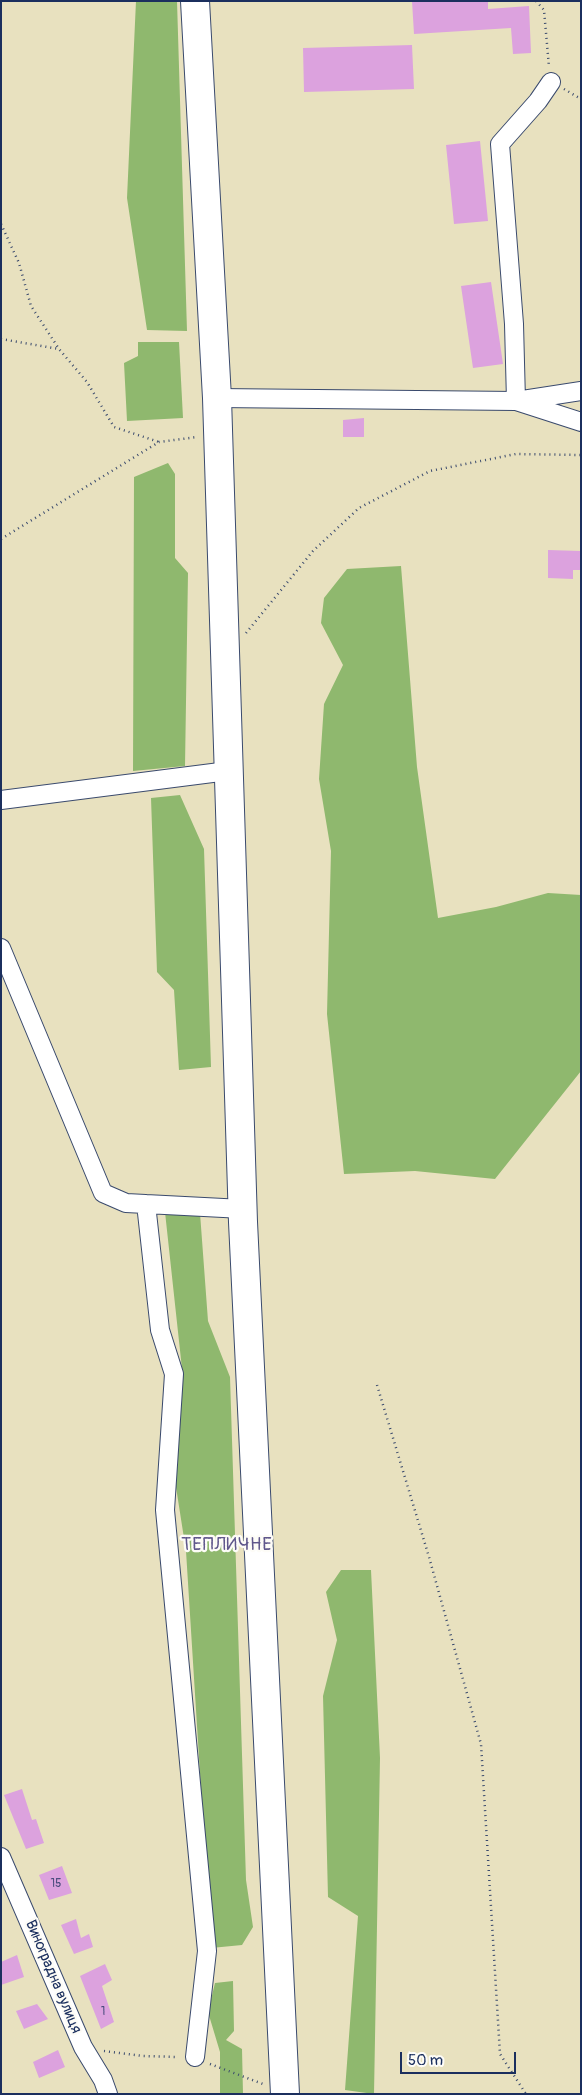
<!DOCTYPE html>
<meta charset="utf-8">
<style>
body{margin:0}
#map{position:relative;width:582px;height:2095px;overflow:hidden;background:#e8e1bf;font-family:Pangolin,sans-serif}
canvas{display:block}
.frame{position:absolute;inset:0;border:2px solid #1b2f5e;pointer-events:none}
.scale{position:absolute;left:400px;top:2052px;width:116px;height:22px;box-sizing:border-box;border:2px solid #1b2f5e;border-top:0;padding-left:6px;font-size:15px;line-height:18px;white-space:nowrap;color:#1b2f5e;-webkit-text-stroke:4px #fdfcf7;paint-order:stroke}
</style>
<div id="map">
<canvas width="582" height="2095"></canvas>
<div class="frame"></div>
<div class="scale">50 m</div>
</div>
<script>
const c = document.querySelector('canvas').getContext('2d');
c.lineJoin = 'round';
function paint(path, color) { c.fillStyle = color; c.fill(path, 'evenodd'); }
const toPath = rows => new Path2D(rows.map(r => 'M' + r).join(''));
function trace(path, color, width, dash) { c.strokeStyle = color; c.lineWidth = width; c.lineCap = dash ? 'butt' : 'round'; c.setLineDash(dash || []); c.stroke(path); }
function drawText(font, color, halo, rows, align = 'center') {
  c.font = font + ' Pangolin,sans-serif'; c.lineWidth = 4.5; c.setLineDash([]); c.textBaseline = 'middle'; c.strokeStyle = halo; c.fillStyle = color; for (const [text, x, y, turn = 0] of rows) {
    c.save(); c.translate(x, y); c.rotate((+turn || 0) * Math.PI / 180); c.textAlign = isNaN(turn) ? turn : align; if (halo) c.strokeText(text, 0, 0); c.fillText(text, 0, 0); c.restore();
  }
}
const forest = toPath([
 [136,1,177,1,187,331,147,330,127,198],
 [138,342,179,342,183,418,127,421,124,363,138,356],
 [168,463,175,474,175,558,188,573,185,766,133,771,134,477],
 [401,566,417,767,438,918,496,907,548,893,581,895,581,1071,495,1179,415,1171,344,1174,327,1014,331,851,319,779,324,704,343,665,321,623,324,598,347,569],
 [180,795,204,849,211,1067,179,1070,174,990,157,972,151,798],
 [165,1212,200,1213,208,1321,230,1377,246,1880,253,1927,242,1945,211,1948,186,1551,173,1468,183,1378],
 [341,1570,371,1570,380,1758,374,2094,345,2090,358,1916,328,1897,323,1696,337,1640,326,1592],
 [233,1981,234,2031,226,2040,242,2049,243,2094,220,2094,220,2052,208,2012,215,1983]
]);
const building = toPath([
 [412,1,488,1,488,9,529,6,531,53,513,54,511,28,414,34],
 [412,45,414,89,304,92,303,48],
 [480,141,488,221,454,224,446,145],
 [491,282,503,364,473,368,461,286],
 [364,418,364,437,343,437,343,420],
 [548,550,581,551,581,570,573,570,573,579,548,578],
 [22,1789,32,1820,36,1819,44,1843,26,1849,4,1795],
 [62,1866,72,1893,49,1900,39,1875],
 [76,1919,81,1938,89,1934,93,1947,74,1954,61,1925],
 [17,1955,24,1977,1,1985,1,1962],
 [105,1964,112,1980,102,1986,114,2022,101,2029,80,1976],
 [37,2004,48,2019,24,2029,16,2011],
 [58,2050,65,2067,39,2078,33,2062]
]);
const path = toPath([
 [536,1,544,10,549,67],
 [564,89,581,99],
 [1,224,19,263,31,306,59,349,87,382,114,427,159,442],
 [1,339,59,349],
 [1,539,159,442,197,437],
 [246,633,313,551,359,508,430,471,516,454,581,455],
 [377,1385,429,1557,481,1744,500,2054,526,2094],
 [104,2051,143,2056,178,2057],
 [210,2064,263,2084]
]);
const minor = toPath([
 [551,82,538,101,500,144,514,324,516,401,581,422],
 [217,398,516,401,581,391],
 [1,800,228,771],
 [1,948,103,1193,126,1203,243,1209],
 [146,1204,160,1330,174,1374,165,1510,207,1951,195,2057],
 [1,1857,83,2047,103,2080,108,2094]
]);
const primary = toPath([
 [195,1,217,398,243,1222,285,2094]
]);
const numberNames = [
 ["15",56,1884],
 ["1",103,2012]
];
const streetNames = [
 ["Виноградна вулиця",53,1977,67]
];
const quarterNames = [
 ["ТЕПЛИЧНЕ",227,1545]
];
paint(forest, '#8fb86e');
paint(building, '#dca2de');
trace(minor, '#3a4a6d', 20);
trace(primary, '#3a4a6d', 30);
trace(path, '#3a4a6d', 2.5, [1, 4]);
trace(minor, '#fff', 18);
trace(primary, '#fff', 28);
drawText('12px', '#4b4c7e', null, numberNames);
drawText('15px', '#1b2f5e', '#fdfcf7', streetNames);
c.letterSpacing = '1px';
drawText('18px', '#5f578b', '#fdfcf7', quarterNames);
c.letterSpacing = '0px';
</script>
